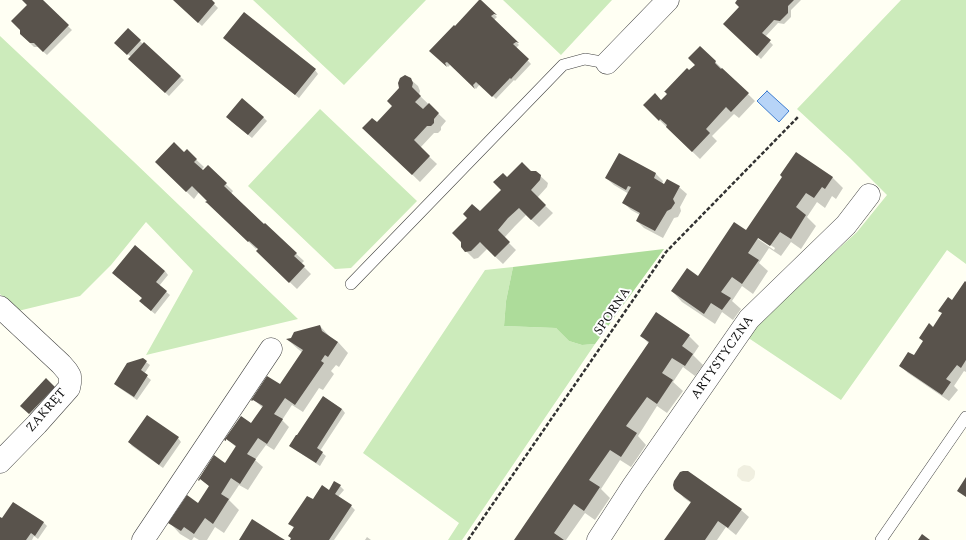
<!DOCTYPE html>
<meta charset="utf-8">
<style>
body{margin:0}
canvas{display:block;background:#fffff3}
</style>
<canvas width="966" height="540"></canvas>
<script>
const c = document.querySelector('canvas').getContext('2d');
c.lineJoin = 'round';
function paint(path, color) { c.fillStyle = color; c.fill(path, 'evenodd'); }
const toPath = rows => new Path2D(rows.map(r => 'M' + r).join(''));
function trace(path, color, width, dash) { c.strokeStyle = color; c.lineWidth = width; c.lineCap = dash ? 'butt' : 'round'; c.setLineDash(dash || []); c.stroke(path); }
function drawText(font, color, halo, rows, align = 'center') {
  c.font = font + ' Spectral,serif'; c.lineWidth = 4; c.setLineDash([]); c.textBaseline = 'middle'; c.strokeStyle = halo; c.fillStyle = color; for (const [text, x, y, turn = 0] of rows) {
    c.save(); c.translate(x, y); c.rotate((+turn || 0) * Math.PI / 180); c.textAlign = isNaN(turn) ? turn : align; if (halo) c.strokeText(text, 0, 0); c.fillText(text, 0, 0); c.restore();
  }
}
const green = toPath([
 [253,0,426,0,344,85],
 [503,0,612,0,561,55],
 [901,0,966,0,966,264,947,250,841,400,747,337,785,297,857,232,887,195,850,158,797,109],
 [0,36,133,161,298,319,146,355,193,271,146,222,111,265,80,296,18,311,0,294],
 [320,109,417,201,351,268,335,269,248,186],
 [513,267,506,301,504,326,556,328,569,341,582,345,595,344,462,540,448,540,459,523,363,453,485,270]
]);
const forest = toPath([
 [664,249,595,344,582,345,569,341,556,328,504,326,506,301,513,267]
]);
const plaza = toPath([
 [744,465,750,466,755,471,755,474,754,478,749,482,742,481,737,476,738,469,742,466]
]);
const water = toPath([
 [767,91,789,111,779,122,757,101,767,91]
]);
const shadow = toPath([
 [23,0,41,0,72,30,47,55,38,47,34,47,21,34,28,5],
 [174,0,210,0,218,8,202,26],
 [739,0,801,0,791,10,791,17,784,24,778,23,765,37,773,45,761,59,725,24,741,7],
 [480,1,497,17,494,20,519,45,516,48,531,64,515,81,514,80,496,99,480,84,476,89,451,64,448,67,431,51,455,27],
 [128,29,143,44,184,80,169,96,133,63,131,57,116,43],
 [228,42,315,70,318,74,299,98],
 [700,47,755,101,739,118,734,114,712,136,717,141,700,159,652,113,661,101,696,65],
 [410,79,418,86,420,91,419,95,446,121,441,127,441,130,438,133,434,133,420,148,437,164,420,182,371,135,377,124,394,106],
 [263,117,267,121,252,138,231,121],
 [187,151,204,167,201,170,203,172,208,167,233,191,231,194,304,261,301,264,311,274,297,289,257,251,259,249,257,248,256,249,215,210,208,201,199,192,194,199,156,162,184,153],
 [620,154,656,174,663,181,662,184,664,185,679,187,687,194,680,207,681,211,678,217,674,218,663,238,644,228,637,221,640,215,631,210,624,203,629,194,614,185,606,178],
 [531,172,536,172,548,183,547,187,537,198,553,213,539,227,526,215,515,226,504,238,516,250,503,264,487,249,478,258,474,259,462,247,480,213,502,190,507,178],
 [783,177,832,177,843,188,836,199,832,196,825,208,817,202,807,217,816,226,801,249,791,242,781,256,769,248,759,263,768,271,753,294,742,286,732,301,741,309,733,320,722,312,715,324,682,302,672,291,699,277,746,232],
 [758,237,775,248,774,250,758,239],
 [165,271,168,275,159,286,170,295,155,314,144,305,143,298,117,276],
 [966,284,966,372,964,371,954,386,958,390,949,401,908,373,901,366,914,356,952,301],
 [320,326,331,338,338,342,348,353,339,367,336,365,331,371,334,374,323,390,319,388,303,412,292,405,282,420,289,427,274,450,266,445,255,460,263,467,248,490,239,485,229,500,239,510,224,533,215,527,207,540,199,540,194,537,192,540,190,540,180,534,170,523,198,504,210,487,200,478,225,464,236,447,226,438,252,424,263,408,253,399,281,386,303,353,298,349,288,340],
 [642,336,689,336,699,346,693,355,703,365,695,376,683,367,673,382,683,391,667,413,657,406,638,436,646,445,631,467,620,460,601,489,610,498,595,520,585,513,566,540,515,540,649,344],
 [146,362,150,365,144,374,151,380,137,400,118,387,115,384],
 [46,380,57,391,33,417,22,406],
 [324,397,342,409,345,413,320,451,326,456,320,466,294,449,290,446],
 [178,438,181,442,163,468,132,446,129,442],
 [340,486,344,490,338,497,351,506,355,510,334,540,291,540,292,539,289,536,294,528,290,524,313,501,329,491],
 [675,488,741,510,749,517,736,535,726,527,717,540,665,540,691,503,684,498],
 [0,518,3,520,43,522,47,526,38,539,34,536,32,540,0,540],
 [367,537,371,540,365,540]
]);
const building = toPath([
 [22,0,43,0,69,25,43,52,34,43,30,43,20,34,20,30,11,21,27,5],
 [173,0,212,0,215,3,198,23],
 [479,0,481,0,497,15,494,14,491,16,519,43,516,42,513,44,529,59,511,79,510,78,492,97,476,82,473,85,475,89,447,62,445,63,447,67,429,51,454,25,455,26],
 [737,0,794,0,788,6,788,13,780,21,774,20,762,33,771,40,757,56,723,24,739,7,735,3],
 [244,12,316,69,295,95,223,38],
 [128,28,141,40,127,55,114,43],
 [144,42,181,76,165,93,128,59],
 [700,46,716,61,715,63,721,69,722,68,749,93,731,112,726,107,706,129,710,133,692,152,666,127,667,125,660,119,659,121,643,105,655,93,661,100,667,94,664,91,665,91,686,69,687,68,689,70,695,65,688,58],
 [405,75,411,78,413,83,412,87,421,96,415,102,423,109,429,103,439,113,434,119,434,123,431,126,427,126,414,140,430,156,412,175,362,128,372,118,377,122,392,106,387,101,399,88,398,83,400,78],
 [242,98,264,117,248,135,226,117],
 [174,142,184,152,187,149,197,159,194,162,203,170,208,165,227,183,224,186,264,224,265,223,297,253,294,256,305,266,289,283,256,251,258,249,249,241,248,242,207,203,205,202,207,201,192,186,186,192,155,162],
 [796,152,833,177,825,189,822,187,814,198,806,193,796,207,806,215,791,239,780,232,770,246,758,238,748,253,759,260,742,284,732,277,721,292,731,298,722,310,711,303,704,314,671,291,687,268,698,276,734,222,746,230,782,177,780,175],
 [619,153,656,173,654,178,664,184,667,179,680,186,673,199,675,203,671,209,667,211,655,231,636,221,640,213,622,203,631,187,628,186,626,190,605,178],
 [522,162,531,171,536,171,541,175,540,180,531,190,546,205,531,220,519,208,508,218,498,230,510,242,495,257,480,242,471,251,465,252,461,247,461,242,452,233,467,218,463,214,472,204,480,211,501,190,493,182,503,173,507,177],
 [135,245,165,271,156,282,167,291,151,311,139,301,142,298,112,273],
 [965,281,966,282,966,360,961,368,957,365,946,379,951,382,942,395,899,366,908,352,914,355,923,341,919,338,929,323,933,327,942,313,938,311,948,297,952,300],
 [656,312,690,335,682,346,693,354,685,366,672,358,662,373,673,380,657,404,647,397,626,426,637,433,621,457,610,450,589,480,600,487,584,511,574,504,554,533,564,540,514,540,649,342,640,336],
 [320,325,322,331,338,342,328,357,325,355,321,361,324,363,295,405,285,398,274,414,283,419,267,444,258,438,247,454,256,459,240,484,231,478,221,494,229,499,213,524,205,518,194,534,184,527,181,531,168,523,187,495,198,503,209,486,200,479,199,481,198,480,214,455,225,463,236,446,226,439,226,441,224,440,241,416,251,423,263,406,253,400,252,401,251,400,267,376,280,384,303,350,286,339,291,338,294,332],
 [143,358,147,361,141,370,148,375,134,397,114,384,127,363],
 [46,378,55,387,29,414,20,406],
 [323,396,342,409,317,448,323,452,316,463,289,446,296,435,297,435],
 [147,415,179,437,159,465,128,442],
 [683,471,688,471,742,509,728,528,718,521,705,540,664,540,691,502,676,491,674,489,673,485,674,481,680,472],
 [966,477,966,497,957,491],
 [334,481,341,485,335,494,352,505,329,540,290,540,291,538,288,536,294,527,288,524,307,496,313,499,322,485,329,490],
 [13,502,44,522,35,536,31,533,26,540,0,540,0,517,2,518],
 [252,519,280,537,285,540,239,540],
 [922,534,930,540,918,540]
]);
const path = toPath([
 [468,540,666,252,799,116]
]);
const service = toPath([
 [351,284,563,65,585,59,607,63],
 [881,540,966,417]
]);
const minor = toPath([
 [607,63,668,0],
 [0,307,61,364,67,371,70,376,70,383,69,388,37,424,0,462],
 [143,540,271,349],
 [598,540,633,486,749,319,846,225,869,195]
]);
const streetNames = [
 ["SPORNA",613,312,-56],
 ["ARTYSTYCZNA",723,358,-55],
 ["ZAKRĘT",47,411,-49]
];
paint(green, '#ccebbb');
paint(forest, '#addc9a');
paint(plaza, '#f0efe0');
paint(water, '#b7d4f7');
trace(water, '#3d7ccf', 1);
paint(shadow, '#0003');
paint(building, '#59534c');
trace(service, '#434343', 12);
trace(minor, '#434343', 23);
trace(path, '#323232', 2.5, [4, 2]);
trace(service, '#fff', 11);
trace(minor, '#fff', 22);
drawText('13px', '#101010', '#fff', streetNames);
</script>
